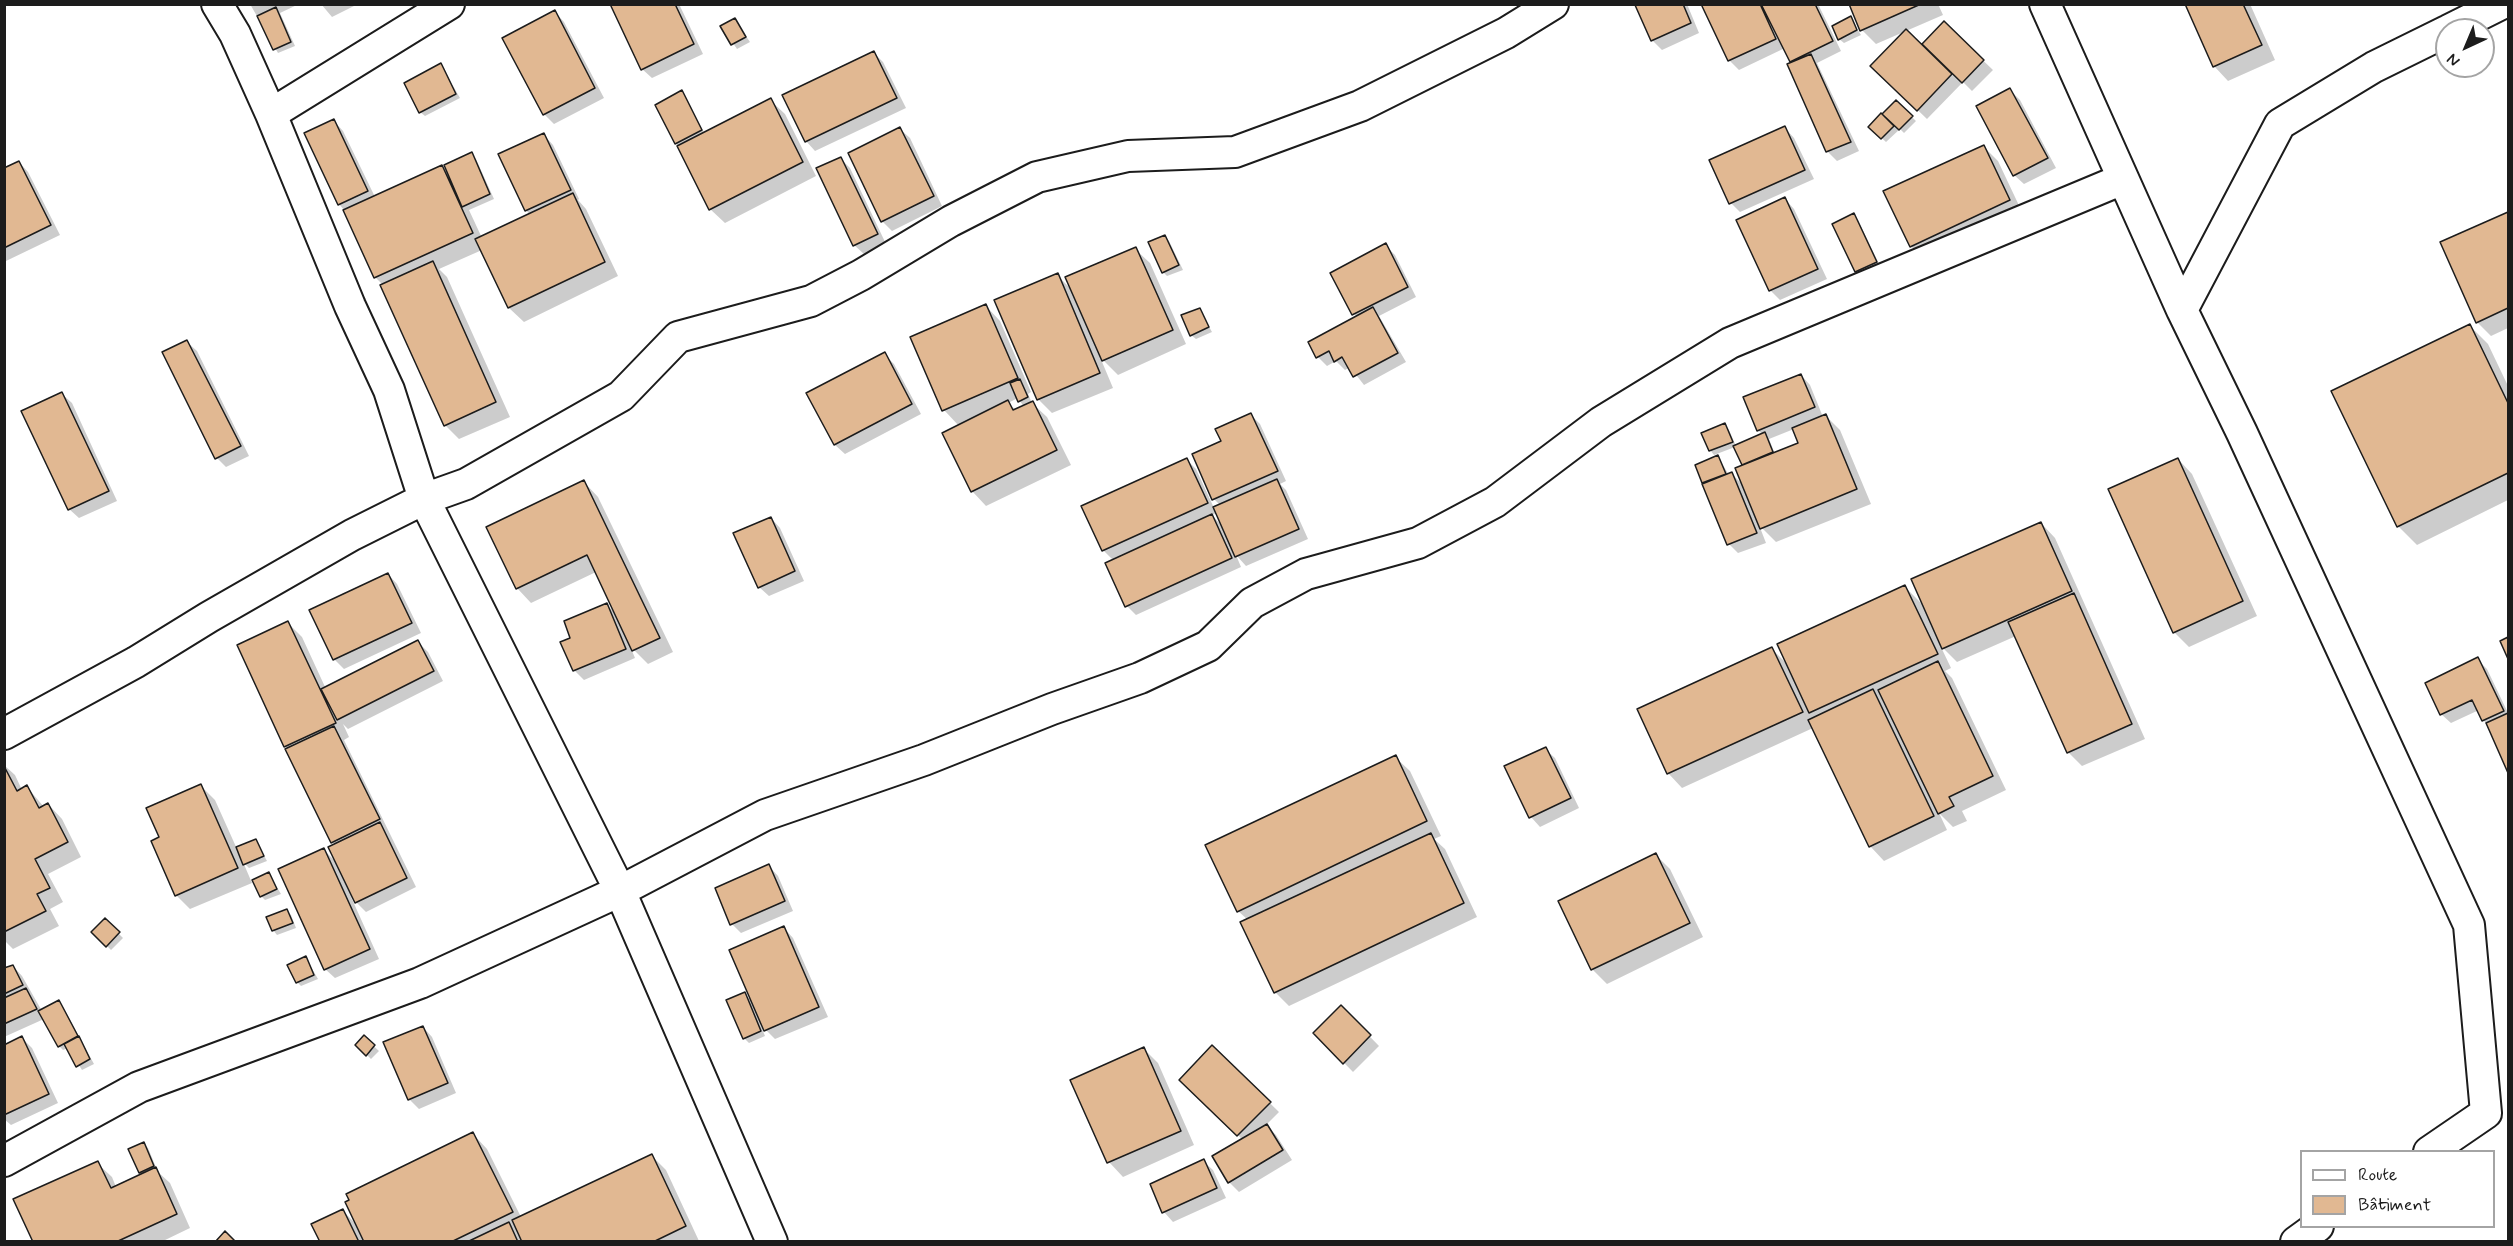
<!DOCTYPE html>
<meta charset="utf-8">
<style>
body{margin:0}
#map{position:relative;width:2513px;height:1246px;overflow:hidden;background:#fff;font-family:Mynerve,sans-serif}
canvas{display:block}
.frame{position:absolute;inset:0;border:6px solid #1c1c1c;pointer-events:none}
.legend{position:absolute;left:2300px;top:1150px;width:195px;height:78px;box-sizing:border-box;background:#fff;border:2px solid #a4a4a4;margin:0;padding:8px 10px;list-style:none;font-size:18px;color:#1c1c1c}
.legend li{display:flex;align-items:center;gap:12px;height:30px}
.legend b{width:30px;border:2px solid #a4a4a4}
.north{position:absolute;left:2435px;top:18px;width:60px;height:60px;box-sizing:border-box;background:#fff;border:2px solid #a4a4a4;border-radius:50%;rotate:224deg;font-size:16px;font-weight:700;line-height:24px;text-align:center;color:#1c1c1c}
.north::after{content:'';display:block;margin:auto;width:21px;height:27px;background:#1c1c1c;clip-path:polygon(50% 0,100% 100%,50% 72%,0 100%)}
</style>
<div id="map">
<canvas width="2513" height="1246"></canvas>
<div class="frame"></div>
<ul class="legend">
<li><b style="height:8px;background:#fff"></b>Route</li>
<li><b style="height:16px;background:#e1b892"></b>Bâtiment</li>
</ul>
<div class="north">N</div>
</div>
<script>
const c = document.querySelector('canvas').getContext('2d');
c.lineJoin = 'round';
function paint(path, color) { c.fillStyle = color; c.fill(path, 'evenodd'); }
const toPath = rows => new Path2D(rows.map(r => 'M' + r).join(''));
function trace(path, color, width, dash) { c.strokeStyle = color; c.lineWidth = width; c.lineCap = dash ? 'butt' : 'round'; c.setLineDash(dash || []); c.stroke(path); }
const shadow = toPath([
 [250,4,299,4,280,13,295,46,278,53],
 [321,4,358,4,332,17],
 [611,4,679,4,703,54,652,78,642,69],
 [1640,4,1687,4,1699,33,1662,50,1652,40,1637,6],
 [1703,4,1818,4,1841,51,1817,63,1859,151,1837,161,1827,151,1785,48,1739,70,1730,61],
 [1850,4,1938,4,1943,15,1906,31,1922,46,1944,23,1993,70,1972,91,1963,82,1927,119,1872,66,1906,31,1876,44,1862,30],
 [2186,4,2250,4,2275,60,2228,81,2214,66],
 [555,12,564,22,604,98,554,124,544,114],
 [1850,18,1861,35,1844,43,1839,39],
 [735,20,750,42,737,49,722,27],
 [874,53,883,62,906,108,815,151,806,141],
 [441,65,460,98,425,116,420,112],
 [2010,90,2020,100,2056,168,2024,184,2014,175],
 [681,92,705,134,770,100,785,114,816,176,725,223,710,209,676,143],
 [1896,102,1916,121,1904,133,1900,129,1886,142,1870,127],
 [334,121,343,131,375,197,441,167,450,175,471,154,476,159,494,199,469,210,482,238,530,215,526,210,544,135,553,145,579,199,578,200,586,209,618,276,524,322,509,308,482,250,439,269,447,277,510,417,459,439,445,425,383,285,375,277,344,210,339,204],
 [1785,128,1794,138,1814,179,1740,212,1731,203],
 [900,129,910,138,942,206,892,231,882,221],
 [1983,146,1998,161,2023,214,1925,260,1911,246],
 [841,159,850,168,886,244,864,254,854,245],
 [19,162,28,172,60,235,6,261,4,169],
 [1785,199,1794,209,1827,279,1780,300,1770,290],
 [2508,213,2508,328,2491,336,2477,322,2442,243],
 [1854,215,1858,220,1880,266,1861,276,1857,271,1834,225],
 [1165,236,1169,241,1183,270,1167,276,1163,272],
 [1385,245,1395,255,1416,297,1379,316,1406,362,1364,385,1350,367,1345,370,1336,361,1327,366,1318,357,1357,318,1332,273],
 [1135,249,1150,263,1186,344,1118,375,1100,357,1113,388,1052,413,1038,399,1057,275,1071,289],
 [986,306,1000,321,1031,392,1028,394,1032,403,1047,417,1071,465,986,506,972,491,959,426,944,410,912,338],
 [1018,398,1024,407,1016,410,1008,403],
 [1199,309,1212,332,1196,339,1191,335],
 [2470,326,2488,344,2508,386,2508,500,2417,545,2398,526],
 [187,342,197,351,249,456,226,467,217,458],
 [884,354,894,364,921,414,845,454,835,445,808,394],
 [1801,375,1810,385,1823,417,1826,416,1840,430,1871,504,1776,542,1759,525,1766,543,1738,553,1729,544,1703,482,1718,457,1729,475,1732,474,1744,486,1745,466,1735,447,1714,455,1710,450,1725,425,1729,430,1736,446,1763,435,1758,430],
 [1794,429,1800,444,1775,454,1769,439],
 [62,394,72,403,117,501,79,518,69,509],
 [1251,415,1260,424,1286,481,1280,484,1286,490,1308,539,1246,566,1236,555,1241,567,1136,615,1127,606,1113,560,1104,551,1083,506,1187,460,1196,469,1214,508,1220,505,1214,499,1194,455,1223,442],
 [1217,513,1223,527,1212,515],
 [2178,459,2192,474,2257,616,2189,647,2174,632],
 [584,482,598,497,673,652,648,664,630,646,635,658,584,680,574,670,572,639,606,604,616,614,596,572,531,603,517,588],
 [771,518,780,528,804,581,769,596,759,587],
 [2041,523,2055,538,2145,739,2082,766,2068,752,2016,636,1957,662,1940,645,1951,668,1945,671,1952,678,2006,790,1962,811,1967,821,1953,827,1939,813,1947,830,1884,861,1870,846,1813,728,1682,788,1668,773,1772,649,1788,665,1905,587,1925,607],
 [388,574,397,584,421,633,344,669,335,660,311,611],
 [288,623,302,637,326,689,418,642,428,652,443,681,348,729,343,724,349,737,344,740,416,887,366,912,351,897,379,959,335,978,325,969,324,850,336,862,335,845,286,746],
 [2477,659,2487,669,2508,713,2508,770,2479,710,2451,723,2441,714],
 [1545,749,1555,758,1579,808,1540,827,1531,817,1506,767],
 [1395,757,1410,771,1441,836,1434,839,1445,849,1477,917,1289,1006,1275,992,1248,920,1238,911],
 [4,765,15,775,22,790,27,787,44,807,48,804,62,819,81,857,48,874,63,902,50,909,59,926,13,949,4,940],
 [201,786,215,800,237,849,256,841,267,861,249,868,243,862,252,883,190,909,176,895,161,838],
 [1656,855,1670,869,1703,937,1607,984,1593,970,1560,902],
 [769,866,778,876,793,911,741,933,732,924],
 [269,874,281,894,265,900,261,896],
 [287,911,291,915,296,928,277,935,273,930],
 [105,920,123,938,111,950,93,932],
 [784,928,793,938,828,1017,775,1039,760,1024,765,1036,749,1043,744,1038,744,994,754,1003],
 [306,958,318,979,301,986,297,982],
 [13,966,22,976,42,1011,58,1002,63,1007,94,1064,82,1070,68,1048,63,1050,59,1046,44,1019,4,1037,4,970],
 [1341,1007,1379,1046,1353,1072,1315,1033],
 [423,1027,432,1037,456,1093,419,1109,409,1099],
 [364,1037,379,1051,371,1059,357,1045],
 [22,1038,32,1048,58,1103,11,1125,4,1119,4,1047],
 [1212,1047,1279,1112,1266,1125,1276,1135,1292,1160,1239,1192,1229,1182,1214,1157,1243,1140,1181,1080],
 [1143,1048,1158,1063,1194,1145,1123,1177,1109,1162,1072,1080],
 [473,1134,487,1149,521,1217,652,1156,666,1170,699,1241,320,1242,342,1210,357,1225],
 [144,1144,148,1148,158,1172,170,1183,190,1228,161,1242,35,1242,97,1163,112,1177,116,1187,143,1175,140,1172],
 [1203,1161,1213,1170,1226,1198,1173,1222,1164,1212,1152,1185]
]);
const building = toPath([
 [610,4,675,4,694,44,641,70,610,4],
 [1683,4,1691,23,1651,41,1635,5,1683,4],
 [1701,4,1760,4,1776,39,1728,61,1701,4],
 [1761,4,1815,4,1833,41,1790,62,1761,4],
 [1849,4,1921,4,1860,31,1849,4],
 [2185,4,2243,4,2262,45,2213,67,2185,4],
 [276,7,291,42,273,50,257,16,276,7],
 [555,10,595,88,543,115,502,38,555,10],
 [1851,16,1857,30,1838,40,1832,26,1851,16],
 [735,18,746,37,731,45,720,26,735,18],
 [1944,21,1984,60,1962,83,1922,44,1944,21],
 [1906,29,1952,74,1917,111,1870,66,1906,29],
 [874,51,897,98,805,142,782,95,874,51],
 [1811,54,1851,142,1826,152,1787,64,1811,54],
 [441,63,456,94,419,113,404,83,441,63],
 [2010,88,2048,158,2013,176,1976,106,2010,88],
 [682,90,702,130,675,144,655,105,682,90],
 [771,98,803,162,709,210,677,146,771,98],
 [1896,100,1913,116,1899,130,1882,114,1896,100],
 [1881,113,1894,126,1881,139,1868,127,1881,113],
 [334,119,368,191,338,205,304,133,334,119],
 [1785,126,1805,170,1729,204,1709,160,1785,126],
 [900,127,934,196,881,222,848,153,900,127],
 [544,133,571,190,525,211,498,154,544,133],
 [1984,145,2010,200,1910,247,1883,191,1984,145],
 [472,152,490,194,462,207,444,165,472,152],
 [841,157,878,234,853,246,816,168,841,157],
 [19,161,51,225,4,248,4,168,19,161],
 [442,165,473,233,374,278,343,210,442,165],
 [573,193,605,262,508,308,475,239,573,193],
 [1785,197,1818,269,1769,291,1736,220,1785,197],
 [2508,212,2508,308,2476,323,2440,242,2508,212],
 [1854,213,1877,262,1855,272,1832,224,1854,213],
 [1165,235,1179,265,1162,273,1148,242,1165,235],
 [1386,243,1408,287,1352,315,1330,273,1386,243],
 [1136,247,1173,330,1102,361,1065,277,1136,247],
 [433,261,496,402,444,426,380,285,433,261],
 [1058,273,1100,373,1037,400,994,300,1058,273],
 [986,304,1018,378,942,411,910,337,986,304],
 [1373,307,1398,353,1353,377,1342,357,1334,362,1329,351,1316,358,1308,342,1373,307],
 [1200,308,1209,327,1190,336,1181,315,1200,308],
 [2470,324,2508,403,2508,473,2397,527,2331,391,2470,324],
 [187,340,241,446,215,459,162,352,187,340],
 [885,352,912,404,834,445,806,393,885,352],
 [1801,374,1815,407,1757,431,1743,397,1801,374],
 [1020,379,1028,397,1018,402,1010,383,1020,379],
 [62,392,109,491,68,510,21,411,62,392],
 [1008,400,1013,410,1033,401,1057,450,971,492,942,433,1008,400],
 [1251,413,1278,471,1212,500,1192,454,1221,441,1215,429,1251,413],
 [1826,414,1857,489,1760,529,1735,468,1798,443,1792,428,1826,414],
 [1725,423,1733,442,1709,451,1701,433,1725,423],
 [1765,432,1773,452,1742,465,1733,446,1765,432],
 [1718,455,1726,474,1702,483,1695,465,1718,455],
 [1187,458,1208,503,1102,551,1081,506,1187,458],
 [2178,458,2243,601,2173,633,2108,489,2178,458],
 [1732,472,1757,533,1727,545,1702,484,1732,472],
 [1277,479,1299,529,1235,557,1213,507,1277,479],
 [584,480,660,638,632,651,587,555,516,589,486,527,584,480],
 [1212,514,1232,558,1125,607,1105,563,1212,514],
 [771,517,795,571,758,588,733,533,771,517],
 [2041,522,2072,591,1942,649,1911,579,2041,522],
 [388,573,412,623,333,660,309,610,388,573],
 [1905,585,1938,654,1809,713,1777,644,1905,585],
 [2074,593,2132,724,2067,753,2008,622,2074,593],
 [607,603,626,649,573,671,560,642,570,638,564,621,607,603],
 [288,621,336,723,284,747,237,645,288,621],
 [2508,637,2508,659,2500,641,2508,637],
 [418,640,434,671,337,720,321,689,418,640],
 [1772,647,1803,712,1667,774,1637,709,1772,647],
 [2478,657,2504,711,2482,721,2472,700,2440,715,2425,683,2478,657],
 [1938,661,1993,776,1949,797,1954,806,1938,814,1878,690,1938,661],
 [1873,689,1934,816,1869,847,1808,720,1873,689],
 [2508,713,2508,773,2486,723,2508,713],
 [334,726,380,819,331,843,285,749,334,726],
 [1546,747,1571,798,1529,818,1504,766,1546,747],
 [1396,755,1427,821,1237,912,1205,845,1396,755],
 [4,766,17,791,27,785,39,808,48,803,68,842,35,859,50,888,37,894,46,911,4,932,4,766],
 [201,784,238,868,175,896,151,841,159,837,146,808,201,784],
 [380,822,407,878,355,903,328,847,380,822],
 [1431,833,1464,903,1274,993,1240,922,1431,833],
 [256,839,264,856,243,865,236,847,256,839],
 [324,848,370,949,324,970,278,869,324,848],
 [1656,853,1690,923,1591,970,1558,901,1656,853],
 [769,864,785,901,730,925,715,888,769,864],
 [269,872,277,889,260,897,252,880,269,872],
 [287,909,293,923,272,931,266,917,287,909],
 [105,918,120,932,106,947,91,932,105,918],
 [784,926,819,1007,764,1031,729,950,784,926],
 [306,956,314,975,296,983,287,965,306,956],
 [13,965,23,985,4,994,4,968,13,965],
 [26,988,37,1009,4,1024,4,998,26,988],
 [745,992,761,1031,743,1039,726,1000,745,992],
 [59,1000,78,1036,58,1047,38,1011,59,1000],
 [1341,1005,1371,1035,1343,1064,1313,1033,1341,1005],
 [423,1026,448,1083,408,1100,383,1042,423,1026],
 [364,1035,375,1045,366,1056,355,1045,364,1035],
 [22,1036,49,1094,4,1115,4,1045,22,1036],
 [79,1036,90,1059,76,1067,64,1044,79,1036],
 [1212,1045,1271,1102,1237,1136,1179,1080,1212,1045],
 [1144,1047,1181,1131,1107,1163,1070,1080,1144,1047],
 [1267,1124,1283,1150,1228,1183,1212,1156,1267,1124],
 [473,1132,513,1212,451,1242,364,1242,345,1202,349,1200,346,1194,473,1132],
 [144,1142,154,1166,139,1173,128,1149,144,1142],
 [652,1154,686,1226,653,1242,522,1242,512,1220,652,1154],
 [1204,1159,1217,1188,1162,1213,1150,1184,1204,1159],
 [98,1161,111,1188,156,1167,177,1214,116,1242,33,1242,13,1199,98,1161],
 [343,1209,359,1242,316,1242,319,1240,311,1224,343,1209],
 [509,1222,518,1242,467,1242,509,1222],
 [225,1231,236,1242,215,1242,225,1231]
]);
const minor = toPath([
 [217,4,235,34,271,114,350,306,389,390,424,499,620,891,772,1242],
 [2045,4,2182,310,2242,433,2469,925,2486,1113,2429,1152],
 [2449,30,2501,4],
 [271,114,449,4],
 [2182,310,2280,124,2374,67,2447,31],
 [4,734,136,662,209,617,352,535,424,499,466,484,621,396,678,337,811,301,861,275,951,221,1037,177,1128,156,1235,152,1360,106,1506,33,1553,4],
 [4,1161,139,1087,420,983,620,891,765,815,924,760,1052,709,1140,678,1208,646,1252,603,1306,574,1418,543,1495,502,1601,422,1730,343,2123,179],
 [2296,1242,2318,1226]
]);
paint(shadow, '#0003');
paint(building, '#e1b892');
trace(building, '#1c1c1c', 1.5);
trace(minor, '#1c1c1c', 34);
trace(minor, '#fff', 30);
</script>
